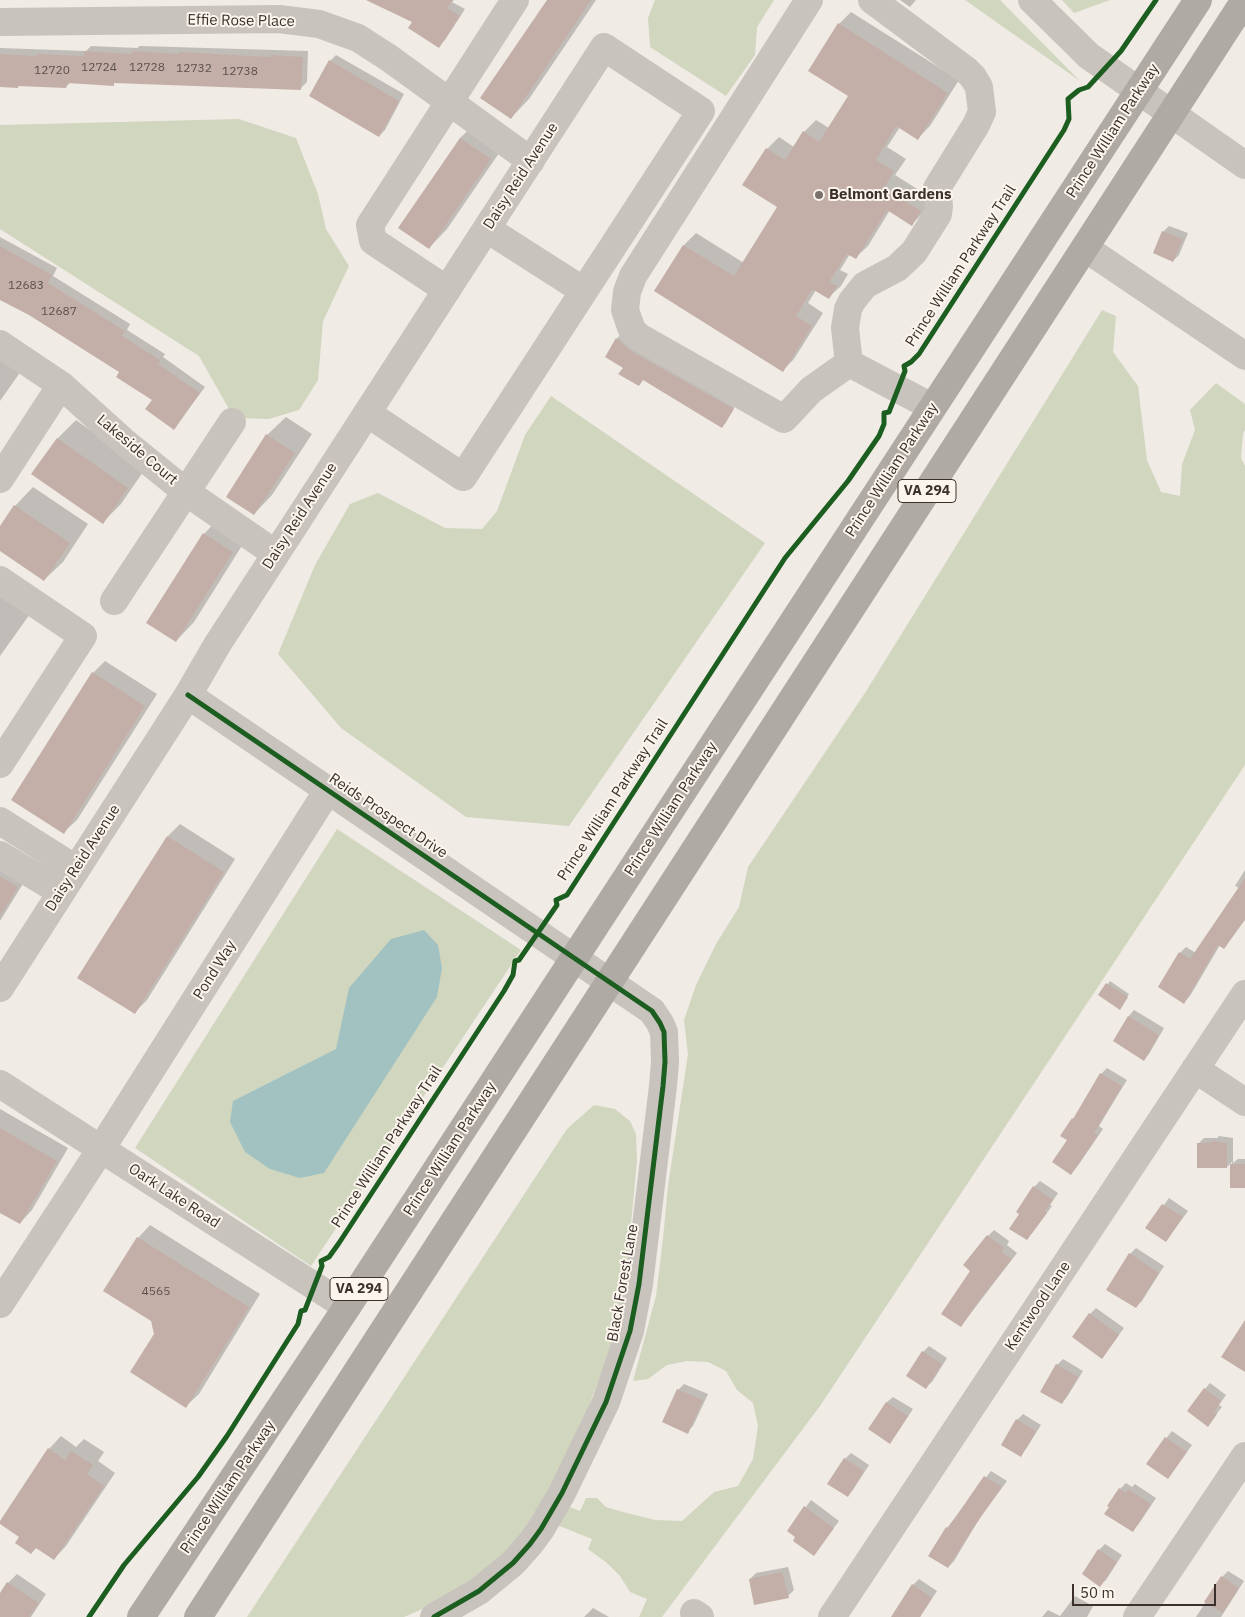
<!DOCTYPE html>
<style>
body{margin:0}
#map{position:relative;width:1245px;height:1617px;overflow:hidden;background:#f0ebe5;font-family:"IBM Plex Sans",sans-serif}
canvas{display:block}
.scale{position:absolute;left:1072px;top:1584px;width:144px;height:22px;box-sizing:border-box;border:2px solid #3b302b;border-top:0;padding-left:6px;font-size:15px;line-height:18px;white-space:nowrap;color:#3b302b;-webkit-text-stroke:4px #fbf5ee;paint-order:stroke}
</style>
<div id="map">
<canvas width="1245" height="1617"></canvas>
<div class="scale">50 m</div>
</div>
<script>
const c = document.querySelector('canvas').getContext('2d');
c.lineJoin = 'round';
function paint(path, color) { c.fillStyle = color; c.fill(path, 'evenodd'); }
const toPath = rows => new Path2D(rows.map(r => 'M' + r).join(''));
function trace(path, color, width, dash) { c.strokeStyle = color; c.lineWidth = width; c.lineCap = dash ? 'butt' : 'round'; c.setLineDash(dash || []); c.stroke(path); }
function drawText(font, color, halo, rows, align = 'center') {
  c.font = font + ' "IBM Plex Sans",sans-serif'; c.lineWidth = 4; c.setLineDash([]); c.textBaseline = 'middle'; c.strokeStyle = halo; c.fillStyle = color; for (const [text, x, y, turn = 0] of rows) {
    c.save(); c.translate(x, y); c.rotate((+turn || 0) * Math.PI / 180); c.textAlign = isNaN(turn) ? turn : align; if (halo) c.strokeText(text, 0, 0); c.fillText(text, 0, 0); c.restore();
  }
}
const green = toPath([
 [655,0,774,0,757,27,755,55,726,96,650,47,648,18],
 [965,0,1000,0,1080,81],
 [1062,0,1110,0,1074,13],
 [239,119,296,138,318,194,326,229,349,266,323,321,318,380,299,410,269,419,234,418,199,356,0,229,0,125],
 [1102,310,1116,316,1113,352,1138,386,1147,460,1161,492,1180,496,1182,464,1195,430,1190,410,1216,383,1245,404,1245,430,1243,433,1241,458,1245,466,1245,765,820,1406,662,1617,639,1617,647,1599,630,1592,620,1576,607,1563,588,1549,592,1539,557,1525,567,1506,580,1511,586,1498,597,1498,606,1507,623,1512,655,1520,682,1521,714,1492,738,1486,753,1459,758,1426,753,1403,737,1390,726,1371,708,1362,687,1361,667,1365,648,1379,633,1381,656,1296,663,1239,668,1186,688,1054,684,1020,696,985,716,944,739,907,748,867,865,693],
 [551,396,765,543,569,826,466,817,341,728,278,654,315,565,350,504,378,493,445,528,482,529,497,511,525,435],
 [337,829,521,950,311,1266,135,1148],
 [594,1105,615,1109,630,1121,636,1134,637,1160,625,1289,613,1343,578,1434,546,1497,521,1535,494,1568,447,1598,404,1617,247,1617,567,1129]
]);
const water = toPath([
 [424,930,438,945,442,968,437,997,324,1173,300,1178,270,1169,245,1152,230,1122,233,1101,336,1049,349,988,391,939]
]);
const shadow = toPath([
 [367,0,454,0,452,2,465,9,445,40,439,46,414,22],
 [548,0,596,0,529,99,511,118],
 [900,0,916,0,910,7],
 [851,12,959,80,930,126,918,138,900,127,887,147,906,159,895,175,933,199,924,212,912,224,890,210,868,246,855,258,850,254,840,270,848,274,841,286,828,298,816,290,808,303,823,313,794,359,782,371,656,291,684,245,696,233,744,263,779,207,767,149,779,137,794,147,804,132,816,120,829,128,850,95,839,24],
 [91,46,137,48,140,46,308,51,307,82,301,88,116,82,113,84,71,82,66,87,20,85,18,87,0,86,0,48,86,51],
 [336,55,404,94,385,130,379,136,311,96,330,61],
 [479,120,508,140,447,229,429,248,460,138],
 [1169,226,1188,233,1179,255,1173,261,1163,232],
 [0,237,57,268,53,276,130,324,127,330,165,354,163,357,205,387,174,428,153,399,121,371,30,314,0,298],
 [619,336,634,348,735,406,725,424,624,367,617,339],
 [0,357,21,371,0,401],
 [286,417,312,434,272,495,254,514,267,435],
 [76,420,145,469,121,504,103,522,33,473,58,438],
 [33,487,88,524,63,562,44,580,0,550,0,528,15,506],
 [222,515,250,533,194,622,176,641,204,534],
 [0,594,30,614,0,656],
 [105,661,157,694,77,820,64,832,93,673],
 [180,824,235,859,147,1000,134,1013,79,977,168,836],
 [0,856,29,874,0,921],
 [1245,870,1245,920,1224,948,1220,945,1190,996,1184,1002,1180,953,1186,947,1196,953,1239,888,1235,886],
 [1110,981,1129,994,1122,1006,1100,995],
 [1134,1010,1164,1028,1149,1054,1144,1060,1115,1041,1129,1016],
 [1107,1068,1127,1080,1099,1126,1103,1129,1077,1167,1071,1173,1069,1140,1062,1135,1077,1115,1101,1074],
 [0,1109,68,1148,32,1210,20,1223,0,1211],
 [1219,1136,1233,1138,1233,1163,1238,1159,1245,1159,1245,1187,1231,1186,1232,1162,1227,1167,1198,1144,1204,1138,1217,1138],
 [1040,1181,1058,1193,1050,1205,1052,1206,1032,1233,1020,1214,1034,1187],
 [1169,1198,1188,1211,1166,1241,1147,1228],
 [150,1225,260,1294,199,1394,186,1406,155,1335,138,1238],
 [994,1230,1009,1241,1007,1245,1017,1253,961,1326,972,1270,988,1236],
 [1136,1248,1164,1266,1142,1301,1136,1307,1108,1289,1130,1254],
 [1096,1308,1124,1328,1102,1357,1090,1314],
 [929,1346,947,1358,932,1382,926,1387,923,1352],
 [1063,1359,1083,1371,1067,1397,1062,1403,1057,1365],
 [1210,1383,1226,1395,1219,1405,1222,1407,1208,1425,1205,1389],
 [684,1384,708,1394,693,1426,687,1432,678,1390],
 [893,1397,913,1409,895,1436,889,1442,870,1429,887,1402],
 [1023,1414,1041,1425,1026,1449,1020,1455,1002,1445,1017,1420],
 [1172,1431,1192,1445,1168,1478,1147,1463],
 [61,1436,76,1447,84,1439,104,1452,98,1461,115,1473,66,1546,54,1559,21,1536,49,1449],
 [851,1453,869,1465,853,1490,848,1495,829,1483,845,1459],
 [991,1471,1007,1481,981,1516,954,1561,948,1567,947,1528],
 [1126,1483,1132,1487,1135,1484,1156,1498,1138,1525,1132,1530,1120,1489],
 [811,1500,839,1521,814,1554,797,1536,789,1530],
 [1105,1544,1122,1555,1106,1580,1100,1585,1099,1550],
 [788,1567,794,1590,788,1596,750,1579,756,1573],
 [1228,1571,1244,1581,1221,1617,1196,1617,1222,1577],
 [17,1574,46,1594,31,1617,0,1617,0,1595,8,1583],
 [919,1579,937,1591,920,1617,902,1617,913,1585],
 [1075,1596,1093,1606,1087,1617,1042,1617,1048,1610,1060,1616],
 [593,1608,609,1617,584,1617]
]);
const building = toPath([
 [366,0,453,0,447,8,460,16,439,48,408,28,412,22],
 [547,0,591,0,511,119,480,98],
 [838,23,948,93,918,140,896,126,876,160,894,171,884,188,921,211,912,226,887,210,856,259,847,254,829,282,837,286,829,299,812,289,796,316,812,326,783,372,654,291,683,245,734,276,777,207,742,185,766,148,785,160,803,131,819,142,848,96,808,71],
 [84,51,132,54,133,51,179,54,179,52,271,57,271,55,303,57,301,90,114,83,114,86,67,83,66,88,18,86,18,88,0,87,0,54,37,56,37,54,84,56],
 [329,60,399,101,379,137,309,96],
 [460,138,491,159,429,249,398,228],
 [1162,231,1183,239,1173,262,1153,253],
 [0,246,52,275,48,283,125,331,122,336,160,360,158,364,200,393,174,430,145,409,152,400,116,377,119,372,29,315,0,300],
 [616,338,631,351,734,409,722,428,643,380,639,386,618,374,623,368,605,357],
 [266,434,295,453,254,515,226,497],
 [57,438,128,488,103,524,31,474],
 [14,505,70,543,44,581,0,551,0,526],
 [203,533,233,552,176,642,146,623],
 [92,672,145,706,64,834,11,800],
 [167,836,224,872,135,1014,77,978],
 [0,876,18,887,0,916],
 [1245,878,1245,919,1224,949,1218,945,1184,1004,1158,987,1179,952,1190,959],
 [1106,983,1128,997,1120,1010,1098,995],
 [1128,1016,1159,1035,1144,1061,1113,1041],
 [1100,1073,1122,1086,1094,1133,1098,1135,1071,1175,1052,1162,1067,1140,1060,1136,1072,1118,1073,1119],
 [0,1128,57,1161,20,1224,0,1213],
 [1212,1141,1227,1143,1227,1168,1197,1168,1197,1143,1211,1143],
 [1230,1164,1245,1164,1245,1188,1230,1188],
 [1033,1186,1053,1200,1045,1211,1047,1213,1027,1240,1009,1229,1019,1214,1016,1212],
 [1162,1204,1183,1217,1166,1242,1145,1228],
 [987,1235,1004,1248,1001,1252,1012,1259,983,1295,961,1327,941,1314,970,1271,963,1265],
 [137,1237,249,1307,186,1408,130,1372,154,1334,151,1321,103,1291],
 [1129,1253,1159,1273,1136,1308,1106,1290],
 [1089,1313,1119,1335,1102,1359,1072,1337],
 [1245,1320,1245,1372,1221,1357],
 [922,1351,942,1364,926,1389,906,1376],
 [1056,1364,1078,1377,1062,1404,1040,1392],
 [1204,1388,1221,1401,1214,1412,1217,1414,1208,1427,1187,1411],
 [677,1389,703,1400,688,1434,662,1422],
 [886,1402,908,1416,890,1444,868,1429],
 [1016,1419,1036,1431,1021,1457,1001,1445],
 [1165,1437,1187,1452,1168,1479,1146,1464],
 [48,1448,65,1460,71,1451,93,1465,87,1474,104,1486,54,1560,36,1548,31,1554,15,1543,19,1537,0,1524,0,1521],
 [844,1458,864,1471,848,1497,827,1484],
 [984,1476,1002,1487,976,1524,948,1568,928,1556,946,1527,948,1528],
 [1119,1488,1126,1493,1128,1489,1151,1504,1133,1532,1104,1514,1109,1507,1107,1506],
 [804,1506,834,1528,814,1556,793,1541,795,1537,787,1531],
 [1098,1549,1117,1562,1100,1587,1082,1574],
 [782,1572,789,1598,754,1605,749,1579],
 [1221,1576,1239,1588,1223,1613,1204,1602],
 [7,1582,39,1603,29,1617,0,1617,0,1593],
 [912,1584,932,1598,920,1617,891,1617]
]);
const minor = toPath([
 [809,0,633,276,627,292,625,310,632,330,639,337,784,419,811,390,849,363],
 [1032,0,1089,56,1245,165],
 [0,22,279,19,319,24,358,38,389,58,531,161],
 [487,229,584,291],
 [1085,248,1245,356],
 [447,290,373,241,370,225,515,0],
 [0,344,61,385,122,440,186,492,276,554],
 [849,363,845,328,848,309,852,301,865,285,897,268,914,252,938,214,939,206,937,188,976,125,982,112,979,87,973,77,966,70,872,0],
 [849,363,932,407],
 [0,479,61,385],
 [0,580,83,636,0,764],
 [114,601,232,422],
 [188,695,652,1011,660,1023,664,1032,665,1062,663,1086,639,1284,630,1331,606,1402,562,1493,541,1529,530,1544,513,1563,479,1591,434,1617],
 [0,821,76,869],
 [0,855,61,892],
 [0,988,188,695,217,645,604,47,701,111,463,477,367,413],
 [1195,1069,1245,1102],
 [0,1084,347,1307],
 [0,1304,101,1149,328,790],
 [694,1613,700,1617],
 [832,1617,1245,994],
 [1137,1617,1245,1456]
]);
const highway = toPath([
 [141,1617,347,1307,1198,0],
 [198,1617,1245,0]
]);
const cycleway = toPath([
 [188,695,652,1011,660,1023,664,1032,665,1062,663,1086,639,1284,630,1331,606,1402,562,1493,541,1529,530,1544,513,1563,479,1591,434,1617],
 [89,1617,124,1565,198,1477,227,1436,298,1324,301,1311,305,1310,322,1266,321,1261,329,1257,339,1243,504,991,513,975,515,961,519,960,557,905,556,900,567,895,785,558,848,481,879,436,884,424,884,413,889,412,905,371,904,366,911,362,919,354,1064,130,1069,119,1068,99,1079,90,1088,87,1121,51,1156,0]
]);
const markers = [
 [819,195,5,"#7a716c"]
];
const numberNames = [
 ["12724",99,68],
 ["12728",147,68],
 ["12732",194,69],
 ["12720",52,71],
 ["12738",240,72],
 ["12683",26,286],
 ["12687",59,312],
 ["4565",156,1292]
];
const shields = [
 [927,491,58],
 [359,1289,58]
];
const shieldNames = [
 ["VA 294",927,491],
 ["VA 294",359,1289]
];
const streetNames = [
 ["Effie Rose Place",241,21,1],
 ["Prince William Parkway",1113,131,-57],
 ["Daisy Reid Avenue",521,176,-57],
 ["Prince William Parkway Trail",961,266,-57],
 ["Lakeside Court",137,450,40],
 ["Prince William Parkway",892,470,-57],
 ["Daisy Reid Avenue",300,516,-57],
 ["Prince William Parkway Trail",613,800,-57],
 ["Prince William Parkway",671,809,-57],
 ["Reids Prospect Drive",388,816,34],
 ["Daisy Reid Avenue",83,858,-57],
 ["Pond Way",215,970,-58],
 ["Prince William Parkway Trail",387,1147,-57],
 ["Prince William Parkway",450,1149,-57],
 ["Oark Lake Road",174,1196,33],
 ["Black Forest Lane",623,1283,-80],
 ["Kentwood Lane",1038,1306,-56],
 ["Prince William Parkway",228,1487,-56]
];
const poiNames = [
 ["Belmont Gardens",829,195]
];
paint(green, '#d1d6bf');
paint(water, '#a1c2c1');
paint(shadow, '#0003');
paint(building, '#c3afa7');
trace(minor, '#c9c3be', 28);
trace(highway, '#afaaa4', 28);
trace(cycleway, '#1b5e20', 5);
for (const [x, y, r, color] of markers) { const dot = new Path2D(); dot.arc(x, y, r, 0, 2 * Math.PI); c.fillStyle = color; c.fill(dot); trace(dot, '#fbf5ee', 2); }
drawText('12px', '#5d504a', null, numberNames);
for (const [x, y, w] of shields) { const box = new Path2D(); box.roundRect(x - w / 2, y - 11.5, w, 23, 4); c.fillStyle = '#fbf5ee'; c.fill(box); trace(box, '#3b302b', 1); }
drawText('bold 14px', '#3b302b', null, shieldNames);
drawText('15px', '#3b302b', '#fbf5ee', streetNames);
drawText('bold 15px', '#3b302b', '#fbf5ee', poiNames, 'left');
</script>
